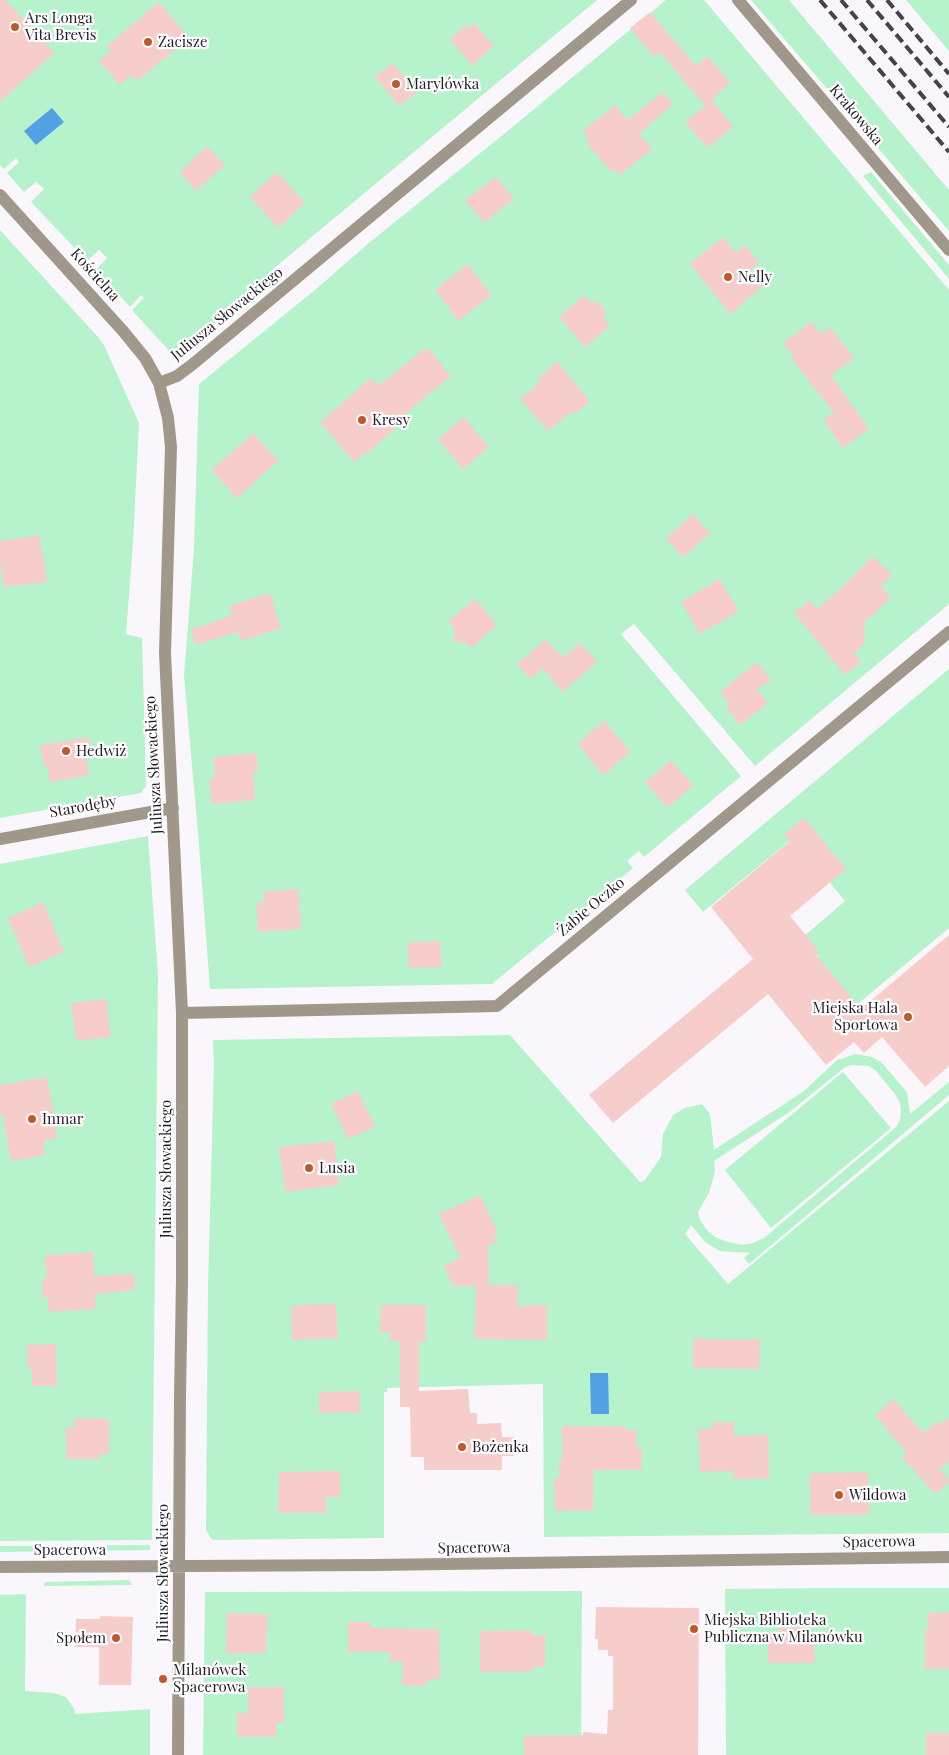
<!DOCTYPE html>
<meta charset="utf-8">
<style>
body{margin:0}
canvas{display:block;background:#f9f6fc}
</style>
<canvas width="949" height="1755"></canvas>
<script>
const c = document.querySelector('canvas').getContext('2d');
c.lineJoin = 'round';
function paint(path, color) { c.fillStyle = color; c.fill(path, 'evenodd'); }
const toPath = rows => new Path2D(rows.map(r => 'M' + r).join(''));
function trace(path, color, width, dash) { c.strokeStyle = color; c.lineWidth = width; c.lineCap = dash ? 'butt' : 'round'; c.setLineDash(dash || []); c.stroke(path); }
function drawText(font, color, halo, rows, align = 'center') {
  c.font = font + ' "Playfair Display",serif'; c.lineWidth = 4.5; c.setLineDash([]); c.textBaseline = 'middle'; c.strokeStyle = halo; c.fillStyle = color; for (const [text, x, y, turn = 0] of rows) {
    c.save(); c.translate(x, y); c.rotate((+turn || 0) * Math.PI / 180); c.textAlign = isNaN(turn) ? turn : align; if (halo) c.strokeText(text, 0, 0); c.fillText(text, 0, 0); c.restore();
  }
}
const green = toPath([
 [0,0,597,0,273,269,269,273,272,276,184,348,170,352,132,310,144,298,141,295,130,307,96,270,107,258,99,250,87,261,31,202,44,189,36,182,24,192,7,173,19,162,16,158,4,169,0,165],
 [666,0,704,0,949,290,949,604,755,766,634,624,621,634,741,776,644,857,639,851,627,861,633,868,492,984,210,989,198,832,184,676,194,548,199,384,315,290,370,242,499,138],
 [751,0,789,0,949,190,949,231],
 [906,0,949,0,949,51],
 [871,172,949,265,949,279,863,176],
 [0,230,98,337,104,345,139,423,133,543,126,634,142,638,146,786,141,793,0,818],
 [949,669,949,928,854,1007,815,960,818,957,803,937,845,901,793,838,703,912,685,890],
 [148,836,158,975,152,1540,0,1541,0,864],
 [510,1035,640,1182,645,1180,661,1157,663,1134,673,1115,685,1108,702,1104,710,1114,714,1150,804,1091,837,1060,856,1054,872,1057,881,1062,907,1092,910,1114,949,1082,949,1095,749,1264,744,1258,750,1253,720,1251,705,1242,691,1225,685,1234,728,1284,949,1101,949,1533,544,1537,543,1384,387,1388,387,1392,384,1392,384,1538,212,1540,206,1530,208,1287,214,1064,213,1040],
 [851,1065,869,1066,876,1071,895,1094,900,1103,901,1111,900,1120,896,1127,764,1238,753,1243,742,1245,725,1241,715,1237,707,1230,700,1220,698,1212,709,1193,715,1172,714,1161,788,1113,844,1068],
 [843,1072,891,1128,771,1228,725,1170],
 [150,1545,150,1550,0,1552,0,1546],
 [129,1580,132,1585,44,1586,45,1582],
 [828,1588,949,1588,949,1755,726,1755,725,1589],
 [582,1591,581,1755,203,1755,205,1592],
 [26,1594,25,1691,54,1693,66,1697,75,1710,74,1714,150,1709,150,1755,0,1755,0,1595]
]);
const water = toPath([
 [52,108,64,122,36,145,24,131],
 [590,1373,608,1373,609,1414,591,1414]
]);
const building = toPath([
 [0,0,6,0,54,53,0,102],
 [159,2,189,38,137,81,132,75,120,85,99,61,111,51,107,46],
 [650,12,696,66,708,56,730,83,706,105,712,100,733,127,708,148,685,122,705,106,660,52,654,57,630,28],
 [474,23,494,46,472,65,450,40,465,25,468,28],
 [392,63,417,92,400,106,375,77],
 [663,92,673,104,639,134,652,149,620,175,614,169,610,171,586,142,589,139,583,131,615,105,627,120],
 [207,146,225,165,196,191,180,172],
 [277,172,305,203,278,228,250,197],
 [496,177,514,198,484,223,465,200],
 [723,237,736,253,745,245,759,262,750,270,763,286,730,314,690,264],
 [468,264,491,295,459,321,435,290],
 [584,295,590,302,598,302,605,310,604,318,610,325,585,347,559,317],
 [811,322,821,334,830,327,854,358,831,375,869,429,843,448,823,420,834,413,791,358,794,356,783,343],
 [427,347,451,376,402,416,405,420,365,455,363,454,354,462,320,422,371,378,378,386],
 [557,362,590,401,575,414,572,411,548,431,520,399,541,381,538,378],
 [464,417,489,447,463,469,438,439],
 [253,433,278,461,237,498,212,470],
 [693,514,710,534,683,557,666,538],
 [39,535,47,582,4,587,0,564,0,541],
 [873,556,892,575,881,587,891,597,864,623,865,643,854,653,861,662,845,675,794,613,810,600,817,609,842,587],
 [719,579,739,611,700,634,681,602],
 [270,593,281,628,241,641,238,632,196,645,191,630,232,615,229,606],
 [475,599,497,625,471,648,467,643,453,642,455,629,448,621],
 [546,639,563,658,580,643,597,662,562,692,543,668,530,678,517,664],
 [757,662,771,679,757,690,768,703,740,725,726,707,730,704,720,692],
 [604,720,630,752,603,775,578,744],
 [89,737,92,757,86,758,89,775,50,782,47,766,44,766,40,745],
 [256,753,258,772,253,773,255,800,212,804,209,779,215,778,213,757],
 [671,760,693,786,667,808,645,782],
 [804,818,846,869,790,916,819,951,815,954,861,1009,949,935,949,1066,925,1087,882,1037,864,1053,854,1042,826,1065,768,994,613,1123,589,1095,753,959,711,907,790,841,784,834],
 [298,889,301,929,258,932,256,903,264,902,263,892],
 [43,902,64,952,29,967,8,918],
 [440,941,442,967,409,968,407,943],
 [106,999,111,1037,76,1041,71,1003],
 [47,1077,57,1138,43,1141,45,1155,11,1161,3,1115,0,1115,0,1085],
 [358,1091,375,1127,348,1139,331,1104],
 [334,1141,339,1185,285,1192,279,1147],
 [480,1195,498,1233,493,1235,497,1242,488,1246,489,1285,518,1285,517,1306,547,1305,547,1340,475,1339,476,1286,453,1286,444,1266,460,1258,439,1214],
 [93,1252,94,1276,134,1274,135,1290,95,1294,96,1309,48,1312,48,1297,42,1297,42,1279,47,1278,45,1255],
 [318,1304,336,1304,338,1338,292,1340,291,1306],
 [381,1305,426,1305,426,1341,419,1342,419,1391,468,1389,470,1413,477,1413,477,1424,501,1423,502,1437,514,1437,514,1456,502,1456,502,1470,424,1470,424,1457,411,1457,410,1407,400,1407,400,1341,390,1341,390,1332,380,1332],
 [693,1339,760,1340,759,1369,693,1368],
 [56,1344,57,1386,32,1386,32,1369,28,1369,27,1345],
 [360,1391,360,1412,319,1413,319,1392],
 [893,1399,923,1433,937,1421,941,1424,949,1417,949,1461,940,1469,949,1480,949,1482,935,1494,902,1457,907,1453,875,1415],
 [74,1418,109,1419,109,1454,100,1454,100,1459,66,1459,66,1428,74,1428],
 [713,1422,734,1422,734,1436,768,1435,769,1478,733,1479,733,1471,700,1472,698,1429,713,1428],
 [562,1426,625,1426,625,1430,636,1429,637,1448,642,1448,642,1470,594,1470,593,1510,555,1511,554,1478,559,1478,559,1461,562,1461],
 [340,1471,340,1497,326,1497,326,1513,278,1513,279,1472],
 [868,1472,869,1515,810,1515,810,1473],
 [596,1607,699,1608,698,1755,524,1755,524,1736,583,1735,583,1732,607,1734,608,1710,613,1710,613,1656,608,1656,608,1650,598,1650,598,1639,595,1639],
 [949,1612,949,1669,925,1669,925,1629,928,1629,927,1613],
 [227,1613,267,1614,266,1653,226,1653],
 [100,1616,133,1617,131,1685,99,1685,99,1647,75,1647,76,1619,100,1619],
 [348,1622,371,1622,371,1628,439,1629,440,1679,431,1679,423,1686,402,1685,403,1661,390,1662,390,1652,348,1652],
 [804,1627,804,1643,814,1643,815,1663,768,1663,768,1632,778,1632,778,1628],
 [532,1630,532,1635,545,1635,545,1667,532,1667,532,1672,480,1672,480,1631],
 [248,1687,284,1687,284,1723,276,1723,276,1737,237,1737,237,1713,248,1713],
 [926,1733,949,1733,949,1755,926,1755]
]);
const minor = toPath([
 [738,0,949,250],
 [0,195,123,331,145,358,159,383,168,418,171,447,165,653,182,1013,182,1280,180,1396,178,1755],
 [159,383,177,376,193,364,631,0],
 [0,839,173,808],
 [182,1013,497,1006,949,632],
 [0,1567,375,1565,949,1557]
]);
const rail = toPath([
 [820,0,949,152],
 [841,0,949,127],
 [867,0,949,97],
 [887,0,949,74]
]);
const markers = [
 [15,27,5,"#c05a2b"],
 [148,42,5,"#c05a2b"],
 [396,84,5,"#c05a2b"],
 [728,277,5,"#c05a2b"],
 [362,420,5,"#c05a2b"],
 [66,751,5,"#c05a2b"],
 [908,1017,5,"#c05a2b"],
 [32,1119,5,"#c05a2b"],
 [309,1168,5,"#c05a2b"],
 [462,1447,5,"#c05a2b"],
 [839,1495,5,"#c05a2b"],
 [694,1629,5,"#c05a2b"],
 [116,1638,5,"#c05a2b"],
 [163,1679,5,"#c05a2b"]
];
const poiNames = [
 ["Ars Longa",25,18],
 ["Vita Brevis",25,35],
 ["Zacisze",158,42],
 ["Marylówka",406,84],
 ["Nelly",738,277],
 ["Kresy",372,420],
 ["Hedwiż",76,751],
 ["Miejska Hala",898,1008,"right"],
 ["Sportowa",898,1025,"right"],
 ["Inmar",42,1119],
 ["Lusia",319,1168],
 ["Bożenka",472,1447],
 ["Wildowa",849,1495],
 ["Miejska Biblioteka",704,1620],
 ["Publiczna w Milanówku",704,1637],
 ["Społem",106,1638,"right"],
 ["Milanówek",173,1670],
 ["Spacerowa",173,1687]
];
const streetNames = [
 ["Krakowska",856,115,50],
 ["Kościelna",95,275,48],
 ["Juliusza Słowackiego",227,314,-39],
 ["Juliusza Słowackiego",154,765,-93],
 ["Starodęby",83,807,-10],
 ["Żabie Oczko",591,907,-40],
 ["Juliusza Słowackiego",166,1169,-90],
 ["Spacerowa",879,1542,-1],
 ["Spacerowa",474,1548,-1],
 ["Spacerowa",70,1550],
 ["Juliusza Słowackiego",163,1573,-90]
];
paint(green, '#b6f3cd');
paint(water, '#52a1e4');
paint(building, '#f7cdcb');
trace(minor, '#a0998b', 12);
trace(rail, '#47414c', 4, [10, 5]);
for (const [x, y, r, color] of markers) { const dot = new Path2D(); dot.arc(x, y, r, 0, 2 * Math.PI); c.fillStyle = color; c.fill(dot); trace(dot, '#fff', 2); }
drawText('15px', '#231c28', '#fff', poiNames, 'left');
drawText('15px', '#231c28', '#fff', streetNames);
</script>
